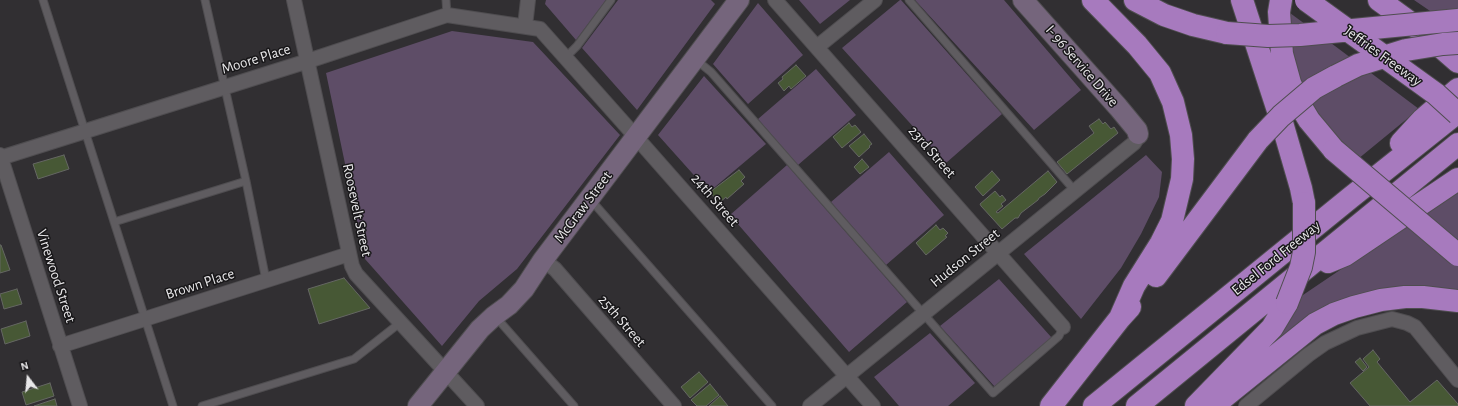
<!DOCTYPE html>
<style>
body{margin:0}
#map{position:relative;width:1458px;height:406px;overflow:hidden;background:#312f32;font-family:"Alegreya Sans",sans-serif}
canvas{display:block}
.north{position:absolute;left:8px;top:358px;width:40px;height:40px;-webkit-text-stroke:3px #181719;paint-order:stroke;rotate:344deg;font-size:11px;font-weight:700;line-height:16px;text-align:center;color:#e8e7e9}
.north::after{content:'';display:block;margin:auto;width:14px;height:18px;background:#e8e7e9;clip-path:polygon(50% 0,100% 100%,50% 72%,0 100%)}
</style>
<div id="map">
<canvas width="1458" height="406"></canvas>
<div class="north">N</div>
</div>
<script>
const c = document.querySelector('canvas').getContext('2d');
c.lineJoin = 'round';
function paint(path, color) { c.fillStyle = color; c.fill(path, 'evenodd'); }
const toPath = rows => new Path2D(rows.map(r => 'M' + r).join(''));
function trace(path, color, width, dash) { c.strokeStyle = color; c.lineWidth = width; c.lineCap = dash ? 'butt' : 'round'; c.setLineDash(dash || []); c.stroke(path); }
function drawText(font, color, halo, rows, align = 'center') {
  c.font = font + ' "Alegreya Sans",sans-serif'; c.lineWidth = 3; c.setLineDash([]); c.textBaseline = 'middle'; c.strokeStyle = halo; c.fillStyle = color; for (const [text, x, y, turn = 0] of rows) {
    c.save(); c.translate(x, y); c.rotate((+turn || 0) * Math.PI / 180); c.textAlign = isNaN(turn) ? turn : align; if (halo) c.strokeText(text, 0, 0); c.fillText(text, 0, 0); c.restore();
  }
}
const green = toPath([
 [546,0,606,0,576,40,545,4],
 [618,0,711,0,715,4,637,110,582,48],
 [799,0,850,0,820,24],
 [900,0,901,0,1002,114,946,163,842,48],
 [915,0,1004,0,1081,90,1034,130],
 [1414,0,1458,0,1458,11,1433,13],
 [758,3,803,55,748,104,713,64],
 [1290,13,1335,46,1419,109,1358,159,1339,142,1313,108,1300,84,1292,58],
 [452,31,533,42,620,135,517,269,479,301,442,346,365,259,326,73],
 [816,69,856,115,798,165,758,119],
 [704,76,766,144,709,192,658,135],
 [889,152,944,215,886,265,831,202],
 [1146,155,1162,172,1159,197,1141,234,1121,268,1081,319,1024,254],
 [787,165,907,302,849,352,730,215],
 [1458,188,1458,242,1423,213],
 [1408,224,1458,265,1458,292,1425,288,1271,345,1270,342,1300,297],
 [999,279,1052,338,995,387,940,326],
 [930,333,975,383,948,406,899,406,874,377]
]);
const building = toPath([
 [796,65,806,76,791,89,789,86,784,91,778,83,783,79,782,77,796,65],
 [1099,119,1103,124,1105,122,1111,129,1114,127,1118,133,1067,174,1057,162,1094,133,1089,126,1099,119],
 [849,123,852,127,855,125,861,132,842,148,833,137,849,123],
 [864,134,872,144,869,146,870,147,859,157,849,146,864,134],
 [64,155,69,169,38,179,33,164,64,155],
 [862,159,869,167,860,174,854,167,862,159],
 [739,170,745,177,741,181,744,184,727,199,726,197,719,203,710,192,739,170],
 [992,171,1000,180,983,196,975,187,992,171],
 [1048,171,1057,182,1045,194,1039,198,1038,200,1021,213,1018,218,1015,218,1002,229,981,206,980,204,995,191,1000,197,1002,195,1006,200,1001,204,1003,206,996,212,998,213,1048,171],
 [936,225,940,230,943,228,948,233,945,236,947,237,926,255,916,243,936,225],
 [0,245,1,245,10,270,0,273,0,245],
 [344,278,370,308,319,324,308,289,344,278],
 [17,289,22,304,4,309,0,294,17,289],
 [26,321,30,336,5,344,1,329,26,321],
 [1373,350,1380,359,1377,362,1410,402,1437,380,1458,404,1458,406,1370,406,1350,383,1369,367,1363,359,1373,350],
 [1360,358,1367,367,1363,371,1355,362,1360,358],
 [699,372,708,382,690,398,681,387,699,372],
 [50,383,54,396,26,405,22,392,50,383],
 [710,384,719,395,706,406,697,406,691,400,710,384],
 [720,396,728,406,709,406,720,396],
 [55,399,57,406,34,406,55,399]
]);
const lane = toPath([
 [43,0,173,406],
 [205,0,246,181,266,280],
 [446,0,447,15],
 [909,0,1075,191],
 [566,57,577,46,611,0],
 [695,59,711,72,993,393,1059,336,1063,327],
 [590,199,772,406],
 [114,222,246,181],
 [495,316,574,406],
 [202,406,354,359,401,322]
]);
const street = toPath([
 [294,0,352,266,356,274,477,406],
 [775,0,1063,327],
 [525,26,528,0],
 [817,47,875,0],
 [0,155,80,406],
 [0,158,308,61,447,15,540,29,636,137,873,406],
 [543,260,555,269,674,406],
 [60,346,349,254],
 [810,406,1134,143,1138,137,1138,134],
 [1246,406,1308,355,1325,343,1357,328,1392,319,1407,323,1415,327,1458,380]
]);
const secondary = toPath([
 [1023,0,1118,107,1137,130,1138,134],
 [418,406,480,329,494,316,509,305,524,289,543,260,739,0]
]);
const highway = toPath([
 [1093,0,1137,45,1160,73,1173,102,1181,135,1183,159,1182,179,1172,221,1161,243,1134,286,1120,318],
 [1135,0,1164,15,1193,25,1227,33],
 [1242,0,1283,126,1301,188,1304,203],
 [1281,0,1279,12,1282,54,1290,83,1300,105,1309,120,1334,150],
 [1379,0,1427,35,1458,62],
 [1401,143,1423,119,1458,89],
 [1328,262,1345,255,1458,179],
 [1156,276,1258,140],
 [1051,406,1120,318,1130,307],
 [1094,406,1350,198,1458,112],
 [1137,406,1458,144],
 [1196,406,1272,328,1287,303],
 [1213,406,1315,324,1334,314,1354,307,1381,300,1405,297,1423,297,1458,301]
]);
const highwayBridge = toPath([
 [1306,0,1436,94,1458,114],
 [1227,33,1268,36,1300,35,1458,20],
 [1258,140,1281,116,1314,88,1336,76,1358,65,1406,50,1443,44,1458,43],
 [1334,150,1458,255],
 [1287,303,1301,267,1304,252,1304,203]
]);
const streetNames = [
 ["Jeffries Freeway",1383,56,36],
 ["Moore Place",256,59,-17],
 ["I- 96 Service Drive",1082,66,49],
 ["23rd Street",932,152,49],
 ["24th Street",715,200,49],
 ["McGraw Street",583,207,-53],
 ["Roosevelt Street",357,210,78],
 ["Hudson Street",965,258,-39],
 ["Edsel Ford Freeway",1276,258,-39],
 ["Vinewood Street",56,276,72],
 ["Brown Place",200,284,-18],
 ["25th Street",622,321,49]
];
paint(green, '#5e4d67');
paint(building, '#475835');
trace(building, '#656763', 1);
trace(lane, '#4f4d50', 9);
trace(street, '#4f4d50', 16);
trace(secondary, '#4f4d50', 22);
trace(highway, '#4f4d50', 24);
trace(lane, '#5f5c60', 7);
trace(street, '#5f5c60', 14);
trace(secondary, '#75657c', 20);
trace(highway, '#a77abe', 22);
trace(highwayBridge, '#4f4d50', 24, []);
trace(highwayBridge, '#a77abe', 22);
drawText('15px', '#e8e7e9', '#181719', streetNames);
</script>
